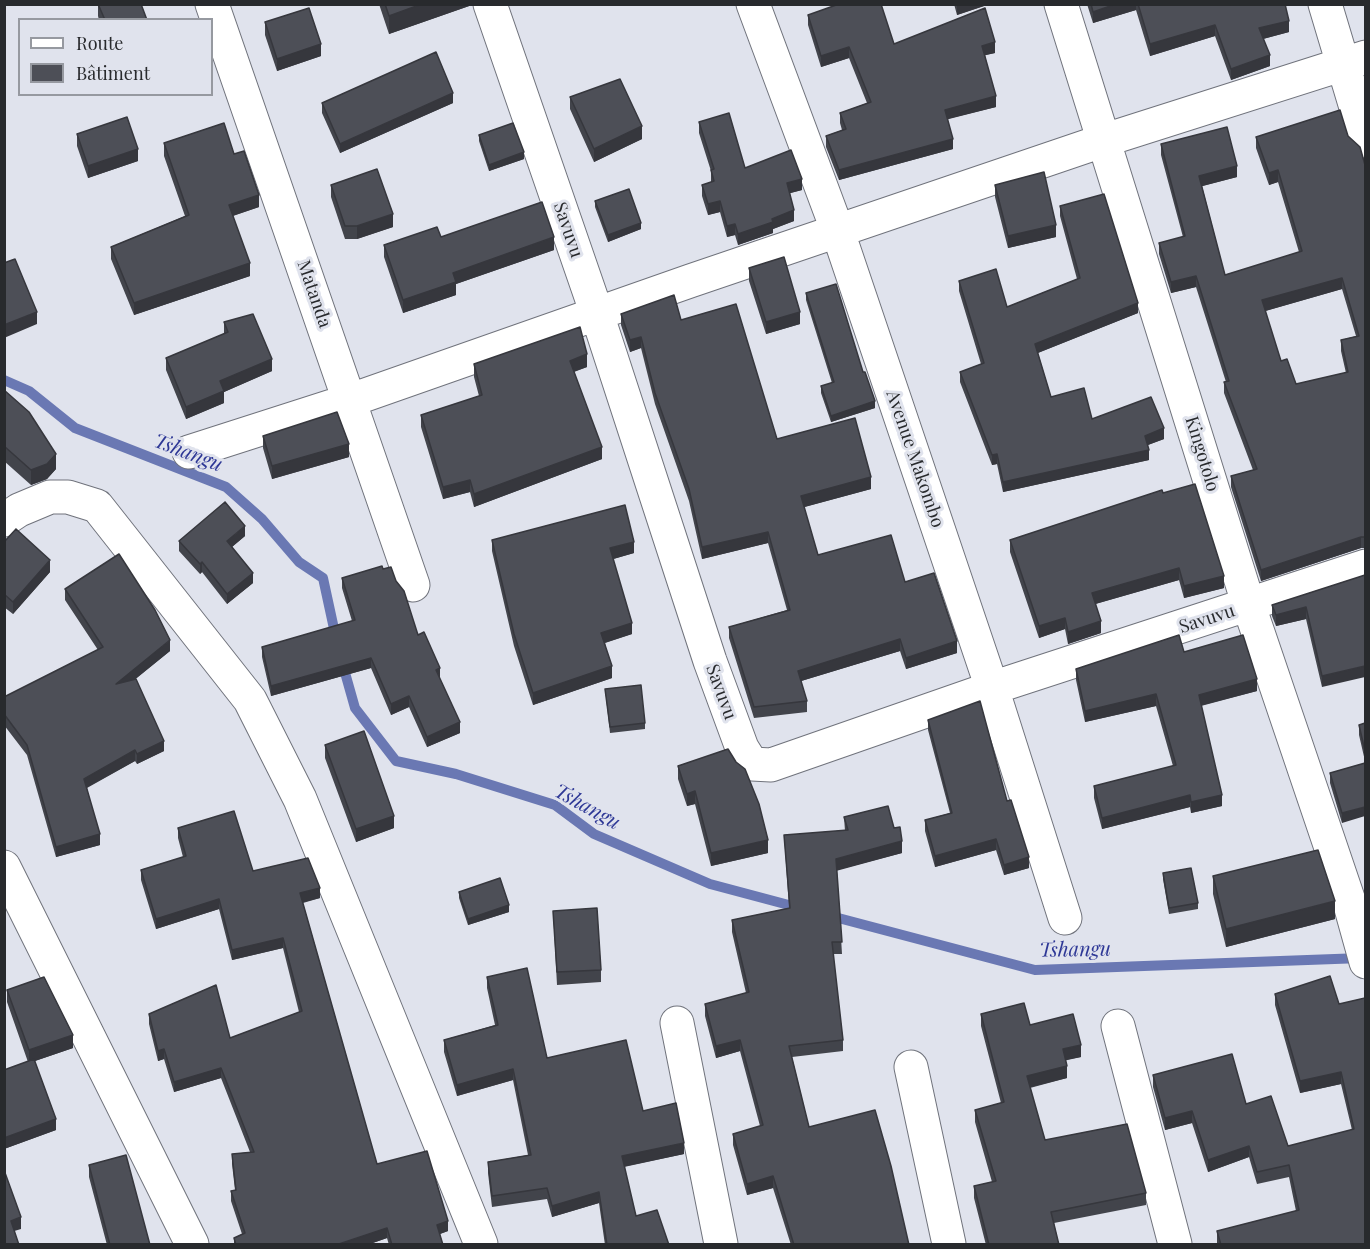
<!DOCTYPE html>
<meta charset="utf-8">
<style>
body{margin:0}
#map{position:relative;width:1370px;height:1249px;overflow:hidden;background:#e0e3ed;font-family:"Playfair Display",serif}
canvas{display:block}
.frame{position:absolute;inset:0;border:6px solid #282a2d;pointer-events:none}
.legend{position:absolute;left:18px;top:18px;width:195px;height:78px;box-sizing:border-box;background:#e0e3ed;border:2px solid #9699a0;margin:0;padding:8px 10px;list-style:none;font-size:18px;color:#282a2d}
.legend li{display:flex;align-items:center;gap:12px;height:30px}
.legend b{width:30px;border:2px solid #9699a0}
</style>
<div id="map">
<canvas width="1370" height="1249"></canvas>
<div class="frame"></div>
<ul class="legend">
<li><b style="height:8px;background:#fff"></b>Route</li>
<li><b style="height:16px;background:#4d4f57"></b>Bâtiment</li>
</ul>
</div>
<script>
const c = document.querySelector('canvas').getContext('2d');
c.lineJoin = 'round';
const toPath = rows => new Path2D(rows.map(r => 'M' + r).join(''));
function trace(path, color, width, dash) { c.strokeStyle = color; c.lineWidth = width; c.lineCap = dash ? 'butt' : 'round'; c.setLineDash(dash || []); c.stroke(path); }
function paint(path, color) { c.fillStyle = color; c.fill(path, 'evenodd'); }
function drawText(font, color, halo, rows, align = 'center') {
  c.font = font + ' "Playfair Display",serif'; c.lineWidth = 6; c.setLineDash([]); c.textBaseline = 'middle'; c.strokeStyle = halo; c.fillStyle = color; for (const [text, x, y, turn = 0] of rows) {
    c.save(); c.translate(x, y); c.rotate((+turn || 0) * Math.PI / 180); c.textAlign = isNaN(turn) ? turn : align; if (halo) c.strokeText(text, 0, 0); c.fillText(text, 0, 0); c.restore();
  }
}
const stream = toPath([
 [4,380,29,391,75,428,226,487,262,519,299,562,323,578,336,638],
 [342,662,355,708,396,761,456,774,555,805,594,834,710,884,800,908],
 [827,915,1035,970,1362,958]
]);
const street = toPath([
 [212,4,413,585],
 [490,4,597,314,710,661,742,748,752,764,771,765,992,688,1366,566],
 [753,4,838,232,992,688,1065,918],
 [1061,4,1249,606,1349,901,1366,962],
 [1325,4,1366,141],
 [189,452,351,400,690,281,1105,140,1366,57],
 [4,520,19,510,50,497,68,497,97,506,250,700,300,799,481,1244],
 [4,867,192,1244],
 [677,1023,721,1244],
 [1118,1026,1175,1244],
 [911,1067,949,1244]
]);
const wall = toPath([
 [98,4,147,20,99,20,98,16],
 [379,4,472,4,472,5,389,34],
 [954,4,990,4,957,15],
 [1087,4,1285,4,1289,32,1263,39,1270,66,1231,80,1215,36,1150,56,1136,10,1093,23],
 [808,15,894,44,995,53,985,55,996,107,947,119,953,149,839,180,826,147,826,136,842,130,840,123,840,113,867,103,849,58,821,67,808,25],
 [265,22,321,56,277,71,265,35],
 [570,97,642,139,594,162,570,109],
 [322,103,453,103,340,153,322,113],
 [699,122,745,168,802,190,790,193,794,221,773,229,773,233,738,245,735,235,727,237,720,212,708,215,702,196,702,185,711,182,711,171,699,133],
 [77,134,138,161,88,178,77,146],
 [479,135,524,159,489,171,479,141],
 [1348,136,1365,165,1365,548,1361,548,1261,581,1231,487,1231,476,1253,470,1224,393,1224,382,1226,382,1196,287,1171,293,1159,254,1159,243,1183,237,1161,155,1161,144,1237,177,1202,186,1225,275,1299,252,1278,182,1269,185,1256,148,1256,137],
 [1342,289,1356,336,1341,340,1341,351,1346,373,1296,384,1281,361,1265,311],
 [164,143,234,154,259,207,233,216,250,276,134,315,111,259,111,247,185,216,164,156],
 [331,185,393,227,357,239,345,239,331,197],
 [995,185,1056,237,1008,248,995,197],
 [595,201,641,229,608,242,595,207],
 [1060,206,1138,313,1038,353,1051,397,1092,419,1164,439,1148,445,1149,460,1003,492,997,464,992,465,960,382,960,372,981,364,959,291,959,281,1007,307,1077,279,1060,216],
 [441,237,554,250,456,284,456,295,403,313,384,257,384,245],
 [749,268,800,324,766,334,749,281],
 [806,293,863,372,875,408,831,422,821,393,821,386,832,383,806,300],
 [621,314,681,320,777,439,871,489,804,507,818,555,905,582,957,653,906,669,900,651,801,681,807,701,807,712,754,718,729,638,729,627,787,610,768,543,702,559,689,501,655,404,641,348,630,352,621,325],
 [224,322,272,371,224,392,224,403,186,419,166,370,166,358,224,334],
 [474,364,587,367,574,372,602,459,474,507,470,492,443,499,421,427,421,415,479,396,474,377],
 [4,390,56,469,47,479,31,485,4,461],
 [263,436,349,457,272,479,263,448],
 [1163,493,1224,588,1184,598,1179,580,1095,604,1101,633,1068,644,1065,629,1039,638,1010,552,1010,540],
 [245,536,232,547,253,583,227,604,202,572,200,574,179,551,179,541],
 [492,540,634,553,613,559,632,634,605,643,612,678,533,705,514,646,492,551],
 [4,542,50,572,13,614,4,607],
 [383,569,396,581,418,635,440,679,460,733,427,747,409,707,391,715,371,668,271,696,262,657,262,647,352,621,342,588,342,578],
 [1365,575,1322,687,1306,619,1276,626,1272,616,1272,605],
 [65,589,170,651,135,679,164,751,137,764,135,761,87,788,100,845,56,857,27,755,4,725,4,697,98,650,65,600],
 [1184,652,1257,691,1201,706,1222,806,1191,813,1190,807,1102,829,1094,798,1094,786,1173,766,1156,706,1085,722,1076,680,1076,669],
 [605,689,645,723,645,729,610,733],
 [928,720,1007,801,1029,868,1004,875,996,850,935,867,925,831,925,820,950,813,928,730],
 [1365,723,1365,761,1359,735,1359,725],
 [325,745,394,828,356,842,325,758],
 [1365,763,1342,823,1330,783,1330,773],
 [678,766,768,853,711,866,695,804,687,806,678,779],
 [844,817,894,828,902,853,837,870,842,954,833,954,843,1040,843,1051,792,1057,809,1127,909,1245,791,1245,773,1188,747,1195,733,1145,733,1134,760,1126,740,1051,716,1058,705,1016,705,1004,746,993,732,932,732,920,789,908,784,835,845,831],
 [178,828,253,871,320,898,303,903,377,1164,448,1231,440,1234,443,1245,389,1245,387,1238,367,1245,234,1245,234,1238,242,1234,231,1201,231,1191,235,1190,232,1164,232,1154,250,1152,221,1078,174,1092,164,1059,158,1061,149,1024,149,1014,230,1038,299,1012,283,948,232,960,219,909,156,929,141,880,141,870,183,857,178,838],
 [1163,873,1198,903,1198,909,1169,914,1163,879],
 [1213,876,1335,919,1226,947,1213,894],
 [459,892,509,912,468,925,459,898],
 [553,911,601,970,601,982,557,985],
 [487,977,547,1058,643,1111,684,1154,624,1167,636,1216,669,1245,605,1245,599,1203,552,1217,547,1199,492,1207,488,1173,488,1162,528,1155,513,1080,457,1096,444,1052,444,1040,495,1025,487,988],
 [7,990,73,1048,35,1061,56,1130,4,1149,4,1070,28,1062,7,1002],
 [1275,994,1339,1004,1365,998,1365,1245,1217,1245,1217,1231,1296,1211,1289,1177,1257,1184,1249,1157,1208,1172,1192,1123,1165,1130,1153,1087,1153,1075,1246,1104,1288,1146,1352,1130,1341,1084,1300,1093,1275,1005],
 [981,1014,1030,1025,1081,1057,1065,1060,1067,1078,1030,1088,1045,1140,1146,1193,1146,1205,1054,1223,1059,1245,986,1245,974,1198,974,1186,992,1182,975,1122,975,1110,1001,1103,981,1026],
 [89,1165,150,1245,107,1245,89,1177]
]);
const shadedWall = toPath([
 [422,4,472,4,472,5,389,34,389,16],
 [957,4,990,4,957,15],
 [1116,4,1136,4,1136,10,1093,23,1093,12],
 [1289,21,1289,32,1259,40,1259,28],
 [1215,25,1215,36,1150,56,1150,44],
 [995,42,995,53,982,56,982,46],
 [321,44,321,56,277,71,277,59],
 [849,47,849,58,821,67,821,56],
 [1270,55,1270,66,1231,80,1231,69],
 [453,93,453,103,340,153,340,144],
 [996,96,996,107,945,120,945,110],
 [642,126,642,139,594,162,594,149],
 [953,139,953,149,839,180,839,170],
 [138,149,138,161,88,178,88,166],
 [524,152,524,159,489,171,489,165],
 [1237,166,1237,177,1199,187,1199,176],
 [1278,170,1278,182,1269,185,1269,173],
 [802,179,802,190,787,194,787,183],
 [259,195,259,207,229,217,229,205],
 [720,201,720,212,708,215,708,204],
 [794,210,794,221,773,229,773,233,738,245,738,234,772,219],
 [393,214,393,227,357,239,357,226],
 [641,223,641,229,608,242,608,235],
 [735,224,735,235,727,237,727,226],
 [1056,225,1056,237,1008,248,1008,236],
 [554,237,554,250,456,284,456,295,403,313,403,300,453,273],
 [250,263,250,276,134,315,134,303],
 [1196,276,1196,287,1171,293,1171,282],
 [1342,278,1342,289,1262,312,1262,300],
 [1138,303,1138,313,1035,354,1035,344],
 [37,312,37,324,4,338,4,325],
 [800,312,800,324,766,334,766,322],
 [641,337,641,348,630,352,630,340],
 [587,354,587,367,570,373,570,361],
 [272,359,272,371,224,392,224,403,186,419,186,407,220,381],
 [875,401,875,408,831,422,831,416],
 [1164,428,1164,439,1145,446,1145,436],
 [349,444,349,457,272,479,272,466],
 [602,447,602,459,474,507,474,494],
 [1149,450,1149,460,1003,492,1003,482],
 [56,454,56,469,47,479,31,485,31,470],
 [997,454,997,464,992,465,992,455],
 [871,477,871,489,801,508,801,496],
 [470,480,470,492,443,499,443,487],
 [245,526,245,536,227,551,227,541],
 [768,532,768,543,702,559,702,547],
 [1361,537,1361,548,1261,581,1261,570],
 [634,542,634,553,610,560,610,548],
 [50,560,50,572,13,614,13,602],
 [202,562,202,572,200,574,200,564],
 [1179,568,1179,580,1092,605,1092,593],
 [253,573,253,583,227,604,227,594],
 [1224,576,1224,588,1184,598,1184,586],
 [1306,607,1306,619,1276,626,1276,615],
 [1065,618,1065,629,1039,638,1039,626],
 [1101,621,1101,633,1068,644,1068,632],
 [632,623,632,634,601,644,601,633],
 [900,639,900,651,798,682,798,671],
 [170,640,170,651,116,695,116,684],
 [957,641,957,653,906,669,906,658],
 [371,658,371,668,271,696,271,686],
 [612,666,612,678,533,705,533,693],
 [1365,666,1365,677,1322,687,1322,676],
 [440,668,440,679,436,670],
 [1257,679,1257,691,1199,706,1199,695],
 [1156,694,1156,706,1085,722,1085,711],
 [409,696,409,707,391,715,391,704],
 [460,722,460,733,427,747,427,737],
 [164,741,164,751,137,764,137,754],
 [135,750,135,761,84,789,84,779],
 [695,791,695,804,687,806,687,794],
 [1190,795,1190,807,1102,829,1102,818],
 [1222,795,1222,806,1191,813,1191,802],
 [1365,807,1365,816,1342,823,1342,813],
 [394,816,394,828,356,842,356,829],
 [100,834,100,845,56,857,56,847],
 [996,839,996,850,935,867,935,856],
 [768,840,768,853,711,866,711,853],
 [902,841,902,853,836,871,836,859],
 [1029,857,1029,868,1004,875,1004,865],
 [320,888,320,898,300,903,300,893],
 [219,899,219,909,156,929,156,919],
 [1335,901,1335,919,1226,947,1226,929],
 [509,905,509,912,468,925,468,919],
 [283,938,283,948,232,960,232,950],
 [73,1035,73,1048,29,1063,29,1050],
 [740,1040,740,1051,716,1058,716,1046],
 [1081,1045,1081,1057,1063,1061,1063,1049],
 [164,1049,164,1059,158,1061,158,1051],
 [1067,1066,1067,1078,1027,1088,1027,1076],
 [221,1068,221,1078,174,1092,174,1082],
 [513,1069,513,1080,457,1096,457,1085],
 [1341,1072,1341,1084,1300,1093,1300,1081],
 [1192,1111,1192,1123,1165,1130,1165,1118],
 [56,1119,56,1130,4,1149,4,1138],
 [684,1143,684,1154,622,1167,622,1156],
 [1249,1146,1249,1157,1208,1172,1208,1160],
 [773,1176,773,1188,747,1195,747,1184],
 [599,1192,599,1203,552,1217,552,1206],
 [21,1217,21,1229,11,1232,11,1221],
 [448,1221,448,1231,437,1235,437,1225],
 [387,1228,387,1238,367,1245,336,1245]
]);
const building = toPath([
 [98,4,141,4,147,20,105,20,98,4],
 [385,4,422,4,389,16,385,4],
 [839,4,881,4,894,44,985,8,995,42,982,46,996,96,945,110,953,139,839,170,826,136,846,129,840,113,871,102,849,47,821,56,808,15,839,4],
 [1091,4,1116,4,1093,12,1091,4],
 [1138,4,1285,4,1289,21,1259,28,1270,55,1231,69,1215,25,1150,44,1138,4],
 [309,8,321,44,277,59,265,22,309,8],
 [436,52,453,93,340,144,322,103,436,52],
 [620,79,642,126,594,149,570,97,620,79],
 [1340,110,1348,136,1360,147,1365,165,1365,537,1361,537,1261,570,1231,476,1257,469,1224,382,1229,381,1196,276,1171,282,1159,243,1185,236,1161,144,1227,127,1237,166,1199,176,1225,275,1302,251,1278,170,1269,173,1256,137,1340,110],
 [1342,278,1359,336,1341,340,1348,372,1296,384,1287,359,1281,361,1262,300,1342,278],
 [729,113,745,168,791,150,802,179,787,183,794,210,772,219,773,222,738,234,735,224,727,226,720,201,708,204,702,185,714,181,711,170,714,169,699,122,729,113],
 [127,117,138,149,88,166,77,134,127,117],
 [224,123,234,154,244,151,259,195,229,205,250,263,134,303,111,247,189,215,164,143,224,123],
 [513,123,524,152,489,165,479,135,513,123],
 [377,169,393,214,357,226,345,226,331,185,377,169],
 [1044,172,1056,225,1008,236,995,185,1044,172],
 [629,189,641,223,608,235,595,201,629,189],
 [1104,194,1138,303,1035,344,1051,397,1084,388,1092,419,1151,397,1164,428,1145,436,1149,450,1003,482,997,454,992,455,960,372,984,363,959,281,996,269,1007,307,1080,278,1060,206,1104,194],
 [542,202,554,237,453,273,456,282,403,300,384,245,437,227,441,237,542,202],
 [784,257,800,312,766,322,749,268,784,257],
 [15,259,37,312,4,325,4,263,15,259],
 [836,284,863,372,865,372,875,401,831,416,821,386,834,382,806,293,836,284],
 [674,295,681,320,736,304,777,439,855,418,871,477,801,496,818,555,891,535,905,582,934,573,957,641,906,658,900,639,798,671,807,701,754,707,729,627,790,610,768,532,702,547,689,489,655,393,641,337,630,340,621,314,674,295],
 [253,314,272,359,220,381,224,391,186,407,166,358,228,332,224,322,253,314],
 [580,327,587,354,570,361,602,447,474,494,470,480,443,487,421,415,482,395,474,364,580,327],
 [4,390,29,412,56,454,47,464,31,470,4,446,4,390],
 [337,412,349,444,272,466,263,436,337,412],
 [1195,484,1224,576,1184,586,1179,568,1092,593,1101,621,1068,632,1065,618,1039,626,1010,540,1162,490,1163,493,1195,484],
 [225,502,245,526,227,541,253,573,227,594,202,562,200,564,179,541,225,502],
 [625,505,634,542,610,548,632,623,601,633,612,666,533,693,514,634,492,540,625,505],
 [16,529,50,560,13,602,4,594,4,542,16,529],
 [119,554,155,610,170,640,116,684,136,679,164,741,137,754,135,750,84,779,100,834,56,847,27,745,4,714,4,697,103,647,65,589,119,554],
 [382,566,383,569,391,567,396,581,404,591,418,635,424,632,440,668,436,670,460,722,427,737,409,696,391,704,371,658,271,686,262,647,355,620,342,578,382,566],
 [1365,575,1365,666,1322,676,1306,607,1276,615,1272,605,1365,575],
 [1179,635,1184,652,1243,635,1257,679,1199,695,1222,795,1191,802,1190,795,1102,818,1094,786,1176,765,1156,694,1085,711,1076,669,1179,635],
 [641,685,645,723,610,727,605,689,641,685],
 [980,701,1007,801,1011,800,1029,857,1004,865,996,839,935,856,925,820,952,813,928,720,980,701],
 [1365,723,1365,751,1359,725,1365,723],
 [364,731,394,816,356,829,325,745,364,731],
 [728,749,736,762,745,769,759,804,768,840,711,853,695,791,687,794,678,766,728,749],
 [1365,763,1365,807,1342,813,1330,773,1365,763],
 [888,806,894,828,900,827,902,841,836,859,842,942,832,942,843,1040,789,1046,809,1127,875,1110,891,1166,909,1245,794,1245,773,1176,747,1184,733,1134,763,1125,740,1040,716,1046,705,1004,749,992,732,920,790,908,784,835,848,830,844,817,888,806],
 [234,811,253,871,308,858,320,888,300,893,377,1164,427,1151,448,1221,437,1225,443,1245,392,1245,387,1228,336,1245,236,1245,234,1238,245,1233,231,1191,236,1190,232,1154,254,1152,221,1068,174,1082,164,1049,158,1051,149,1014,216,985,230,1038,302,1011,283,938,232,950,219,899,156,919,141,870,186,856,178,828,234,811],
 [1318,850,1335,901,1226,929,1213,876,1318,850],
 [1191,868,1198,903,1169,908,1163,873,1191,868],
 [500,878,509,905,468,919,459,892,500,878],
 [597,908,601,970,557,972,553,911,597,908],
 [527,968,547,1058,626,1040,643,1111,676,1103,684,1143,622,1156,636,1216,657,1210,669,1245,607,1245,599,1192,552,1206,547,1188,492,1196,488,1162,531,1155,513,1069,457,1085,444,1040,498,1025,487,977,527,968],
 [1330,976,1339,1004,1365,998,1365,1245,1221,1245,1217,1231,1299,1210,1289,1165,1257,1172,1249,1146,1208,1160,1192,1111,1165,1118,1153,1075,1232,1054,1246,1104,1271,1096,1288,1146,1354,1129,1341,1072,1300,1081,1275,994,1330,976],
 [44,977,73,1035,29,1050,7,990,44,977],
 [1024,1003,1030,1025,1073,1014,1081,1045,1063,1049,1067,1066,1027,1076,1045,1140,1127,1124,1146,1193,1051,1212,1059,1245,989,1245,974,1186,996,1181,975,1110,1004,1102,981,1014,1024,1003],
 [34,1059,56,1119,4,1138,4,1070,34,1059],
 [126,1155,150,1245,110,1245,89,1165,126,1155],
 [4,1170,21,1217,11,1221,19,1245,4,1245,4,1170]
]);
const streetNames = [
 ["Savuvu",568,230,71],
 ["Matanda",314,294,71],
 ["Kingotolo",1202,454,73],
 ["Avenue Makombo",915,459,71],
 ["Savuvu",1207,619,-18],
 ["Savuvu",721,692,70]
];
const waterNames = [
 ["Tshangu",188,453,21],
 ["Tshangu",587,807,29],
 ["Tshangu",1075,950,-1]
];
trace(stream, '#6a78b3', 10);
trace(street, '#70737c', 35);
trace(street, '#fff', 33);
paint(wall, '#42444b');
paint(shadedWall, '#36373d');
paint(building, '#4d4f57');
trace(building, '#36373d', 1.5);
drawText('18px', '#282a2d', '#e0e3ed', streetNames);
drawText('italic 20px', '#2e3896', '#e0e3ed', waterNames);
</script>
